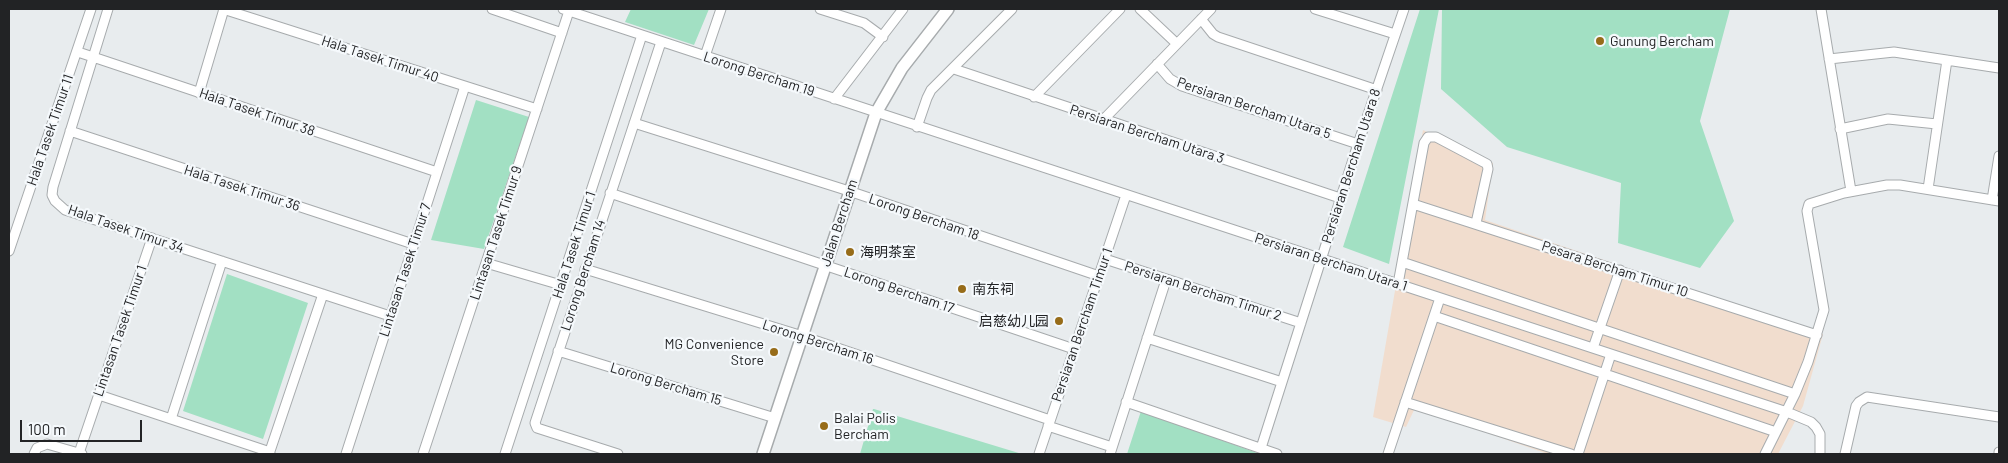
<!DOCTYPE html>
<meta charset="utf-8">
<style>
body{margin:0}
#map{position:relative;width:2008px;height:463px;overflow:hidden;background:#e8ecee;font-family:Barlow,sans-serif}
canvas{display:block}
.frame{position:absolute;inset:0;border:10px solid #222325;pointer-events:none}
.scale{position:absolute;left:20px;top:420px;width:122px;height:22px;box-sizing:border-box;border:2px solid #222325;border-top:0;padding-left:6px;font-size:15px;line-height:18px;white-space:nowrap;color:#222325;-webkit-text-stroke:4px #f5f9fc;paint-order:stroke}
</style>
<div id="map">
<canvas width="2008" height="463"></canvas>
<div class="frame"></div>
<div class="scale">100 m</div>
</div>
<script>
const c = document.querySelector('canvas').getContext('2d');
c.lineJoin = 'round';
function paint(path, color) { c.fillStyle = color; c.fill(path, 'evenodd'); }
const toPath = rows => new Path2D(rows.map(r => 'M' + r).join(''));
function trace(path, color, width, dash) { c.strokeStyle = color; c.lineWidth = width; c.lineCap = dash ? 'butt' : 'round'; c.setLineDash(dash || []); c.stroke(path); }
function drawText(font, color, halo, rows, align = 'center') {
  c.font = font + ' Barlow,"Noto Sans SC",sans-serif'; c.lineWidth = 4.5; c.setLineDash([]); c.textBaseline = 'middle'; c.strokeStyle = halo; c.fillStyle = color; for (const [text, x, y, turn = 0] of rows) {
    c.save(); c.translate(x, y); c.rotate((+turn || 0) * Math.PI / 180); c.textAlign = isNaN(turn) ? turn : align; if (halo) c.strokeText(text, 0, 0); c.fillText(text, 0, 0); c.restore();
  }
}
const industrial = toPath([
 [1423,130,1493,163,1485,220,1823,334,1803,406,1778,454,1548,454,1415,408,1406,427,1373,417]
]);
const green = toPath([
 [631,9,709,9,694,45,625,22],
 [1420,9,1439,9,1389,264,1343,247],
 [1442,9,1730,9,1700,121,1734,221,1700,268,1618,243,1621,183,1507,147,1441,89],
 [476,100,529,117,484,249,431,240],
 [227,274,308,303,263,439,183,411],
 [873,409,874,409,1022,454,860,454],
 [1141,411,1260,454,1127,454]
]);
const minor = toPath([
 [108,9,53,187,52,195,55,201,65,210,390,316],
 [223,9,537,109],
 [492,9,562,33],
 [563,9,1787,412,1811,422,1816,427,1820,434,1820,454],
 [820,9,864,23,883,37],
 [1140,9,1176,43],
 [1315,9,1395,34],
 [1821,9,1851,191],
 [1201,19,1213,34,1218,37,1377,90],
 [78,52,437,172],
 [705,56,721,9],
 [1829,59,1894,52,1999,68],
 [1157,64,1170,79,1182,86,1358,144],
 [954,69,1340,198],
 [199,93,224,9],
 [1034,97,1120,9],
 [834,99,903,9],
 [1103,120,1211,9],
 [634,123,849,191,1099,276],
 [917,127,927,98,931,90,1012,9],
 [1840,129,1888,119,1937,124],
 [70,131,413,244],
 [1928,189,1947,60],
 [610,193,1074,349],
 [1992,200,1999,156],
 [1413,204,1817,335],
 [9,251,91,9],
 [1105,259,1301,323],
 [1402,262,1795,394],
 [486,263,561,285],
 [585,269,796,334,1050,420],
 [1398,284,1424,143,1428,137,1436,137,1487,164,1488,169,1476,223],
 [1434,316,1776,432],
 [1147,338,1282,382],
 [1593,348,1620,270],
 [558,351,775,418],
 [99,395,270,452],
 [1126,402,1277,454],
 [1405,402,1571,454],
 [171,419,222,261],
 [1048,426,1112,447],
 [1261,448,1358,144,1404,9],
 [79,453,152,238],
 [34,454,37,448,47,444,82,454],
 [269,454,323,294],
 [346,454,465,86],
 [423,454,569,11],
 [505,454,642,35],
 [618,454,537,428,535,423,661,42],
 [1039,454,1126,195],
 [1110,454,1166,280],
 [1388,454,1440,298],
 [1578,454,1611,354],
 [1765,454,1795,394,1808,362,1824,310,1807,211,1809,204,1844,193,1887,185,1900,185,1999,201],
 [1845,454,1856,406,1859,402,1867,397,1999,417],
 [1999,454,1999,452]
]);
const major = toPath([
 [763,454,876,113,902,68,948,9]
]);
const markers = [
 [1600,41,5,"#976c19"],
 [850,252,5,"#976c19"],
 [962,289,5,"#976c19"],
 [1059,321,5,"#976c19"],
 [774,352,5,"#976c19"],
 [824,426,5,"#976c19"]
];
const poiNames = [
 ["Gunung Bercham",1610,41],
 ["海明茶室",860,252],
 ["南东祠",972,289],
 ["启慈幼儿园",1049,321,"right"],
 ["MG Convenience",764,344,"right"],
 ["Store",764,360,"right"],
 ["Balai Polis",834,418],
 ["Bercham",834,434]
];
const streetNames = [
 ["Hala Tasek Timur 40",380,59,18],
 ["Lorong Bercham 19",759,74,18],
 ["Persiaran Bercham Utara 5",1254,108,19],
 ["Hala Tasek Timur 38",257,112,19],
 ["Hala Tasek Timur 11",50,130,-71],
 ["Persiaran Bercham Utara 3",1147,134,18],
 ["Persiaran Bercham Utara 8",1351,166,-72],
 ["Hala Tasek Timur 36",242,188,18],
 ["Lorong Bercham 18",924,217,19],
 ["Jalan Bercham",839,223,-72],
 ["Hala Tasek Timur 34",126,229,19],
 ["Lintasan Tasek Timur 9",496,233,-72],
 ["Hala Tasek Timur 1",574,245,-72],
 ["Persiaran Bercham Utara 1",1331,262,18],
 ["Pesara Bercham Timur 10",1615,269,18],
 ["Lintasan Tasek Timur 7",405,270,-72],
 ["Lorong Bercham 14",583,275,-72],
 ["Lorong Bercham 17",899,290,19],
 ["Persiaran Bercham Timur 2",1203,291,18],
 ["Persiaran Bercham Timur 1",1082,325,-71],
 ["Lintasan Tasek Timur 1",120,331,-71],
 ["Lorong Bercham 16",818,342,18],
 ["Lorong Bercham 15",666,384,17]
];
paint(industrial, '#f1ddce');
paint(green, '#a2e0c3');
trace(minor, '#a7abad', 11);
trace(major, '#a7abad', 14);
trace(minor, '#fff', 9);
trace(major, '#fff', 11);
for (const [x, y, r, color] of markers) { const dot = new Path2D(); dot.arc(x, y, r, 0, 2 * Math.PI); c.fillStyle = color; c.fill(dot); trace(dot, '#f5f9fc', 2); }
drawText('14px', '#222325', '#f5f9fc', poiNames, 'left');
drawText('14px', '#222325', '#f5f9fc', streetNames);
</script>
